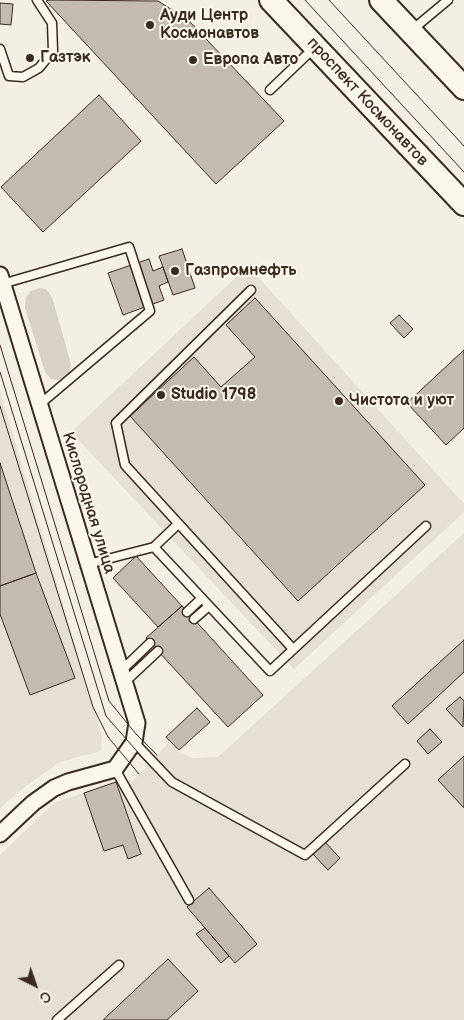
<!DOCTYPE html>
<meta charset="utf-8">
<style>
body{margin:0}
#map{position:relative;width:464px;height:1020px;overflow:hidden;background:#f3efe4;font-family:"Balsamiq Sans",sans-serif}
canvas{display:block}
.north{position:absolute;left:10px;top:960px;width:50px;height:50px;-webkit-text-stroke:4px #fbf7ec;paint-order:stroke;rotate:139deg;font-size:14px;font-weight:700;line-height:20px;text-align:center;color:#3b2a1e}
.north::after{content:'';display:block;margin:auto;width:18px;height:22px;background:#3b2a1e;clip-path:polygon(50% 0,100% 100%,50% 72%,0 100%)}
</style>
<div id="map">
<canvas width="464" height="1020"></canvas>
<div class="north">С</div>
</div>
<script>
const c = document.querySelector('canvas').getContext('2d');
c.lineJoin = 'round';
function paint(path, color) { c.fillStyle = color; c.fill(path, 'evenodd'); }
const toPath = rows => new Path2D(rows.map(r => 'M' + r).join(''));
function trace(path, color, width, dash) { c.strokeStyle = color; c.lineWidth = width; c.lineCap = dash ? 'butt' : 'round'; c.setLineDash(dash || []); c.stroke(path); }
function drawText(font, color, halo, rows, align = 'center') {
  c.font = font + ' "Balsamiq Sans",sans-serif'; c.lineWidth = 4; c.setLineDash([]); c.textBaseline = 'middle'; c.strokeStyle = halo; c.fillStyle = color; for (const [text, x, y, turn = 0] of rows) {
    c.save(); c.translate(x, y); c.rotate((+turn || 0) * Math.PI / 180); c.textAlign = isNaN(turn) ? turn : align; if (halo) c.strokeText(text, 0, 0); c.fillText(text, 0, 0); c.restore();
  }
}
const built = toPath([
 [248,266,464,504,464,512,294,669,71,432],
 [0,391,102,736,101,751,60,762,18,792,0,808],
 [464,533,464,1020,0,1020,0,855,54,803,116,782,129,784,149,765,169,742,179,752,192,758,218,757]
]);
const green = toPath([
 [39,288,46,289,52,297,71,364,69,373,59,380,51,379,45,372,25,308,26,297,31,291]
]);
const building = toPath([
 [49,0,158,1,188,20,284,121,216,184,46,1,49,0],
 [0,3,13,4,11,25,0,24,0,3],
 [99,95,141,141,43,232,1,187,99,95],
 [182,249,195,288,173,295,159,256,182,249],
 [149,259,153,271,163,267,168,282,159,286,164,300,123,315,108,273,149,259],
 [255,298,425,485,298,601,130,416,194,357,221,387,255,357,226,325,255,298],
 [399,315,413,329,404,338,390,323,399,315],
 [464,350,464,428,446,445,407,403,464,350],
 [0,463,36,573,0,586,0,463],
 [136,556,182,606,158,627,113,578,136,556],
 [36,573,75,678,30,695,0,614,0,586,36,573],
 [182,606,263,695,228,727,146,638,182,606],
 [464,640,464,672,408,724,392,706,464,640],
 [460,697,464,701,463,727,446,709,460,697],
 [197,708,210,722,179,750,166,737,197,708],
 [430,729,442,742,428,754,417,741,430,729],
 [464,756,464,808,438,780,464,756],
 [116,782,141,854,128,859,123,845,104,851,84,793,116,782],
 [323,840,340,858,328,870,311,852,323,840],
 [209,888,257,944,235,963,187,907,209,888],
 [205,928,229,956,221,963,196,934,205,928],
 [168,959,198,991,167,1020,103,1020,168,959]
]);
const lane = toPath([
 [412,30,448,0],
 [0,49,9,76,23,77,39,68,53,51,52,23,37,0],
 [270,90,314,48],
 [2,284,129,247,150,311,39,405],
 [251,290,116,423,125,465,293,649],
 [154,547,270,671,426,526],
 [88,564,154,547,177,525],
 [187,612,202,598],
 [194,619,209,606],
 [122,670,150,643],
 [126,681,158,651],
 [134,742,172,782,305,855,405,764],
 [115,769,189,900],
 [57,1020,119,965]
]);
const street = toPath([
 [0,275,137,723,134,742,115,769,68,782,54,788,33,803,0,834]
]);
const primary = toPath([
 [271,0,464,204],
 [381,0,464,88]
]);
const tram = toPath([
 [305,0,464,172],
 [329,0,464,146],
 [0,345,109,701,136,734,157,755],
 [0,372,106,716,149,765],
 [0,406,93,707,108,737,139,774]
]);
const markers = [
 [150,25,5,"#3b2a1e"],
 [30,58,5,"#3b2a1e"],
 [193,60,5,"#3b2a1e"],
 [175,271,5,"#3b2a1e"],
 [161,395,5,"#3b2a1e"],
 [339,401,5,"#3b2a1e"]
];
const poiNames = [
 ["Ауди Центр",160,16],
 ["Космонавтов",160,34],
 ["Газтэк",40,58],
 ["Европа Авто",203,60],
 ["Газпромнефть",185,271],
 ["Studio 1798",171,395],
 ["Чистота и уют",349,401]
];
const streetNames = [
 ["проспект Космонавтов",367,102,47],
 ["Кислородная улица",88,503,73]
];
paint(built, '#e5dfd4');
paint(green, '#d8d1c6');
paint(building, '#c3bbb0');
trace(building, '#3b2a1e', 1);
trace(lane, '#3b2a1e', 11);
trace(street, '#3b2a1e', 19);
trace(primary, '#3b2a1e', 26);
trace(lane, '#fbf7ec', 8);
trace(street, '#fbf7ec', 15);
trace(primary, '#fbf7ec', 22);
trace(tram, '#3b2a1e', 1);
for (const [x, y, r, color] of markers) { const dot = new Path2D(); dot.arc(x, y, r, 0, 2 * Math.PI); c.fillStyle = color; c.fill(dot); trace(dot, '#fbf7ec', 2); }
drawText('bold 16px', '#3b2a1e', '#fbf7ec', poiNames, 'left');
drawText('16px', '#3b2a1e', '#fbf7ec', streetNames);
</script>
